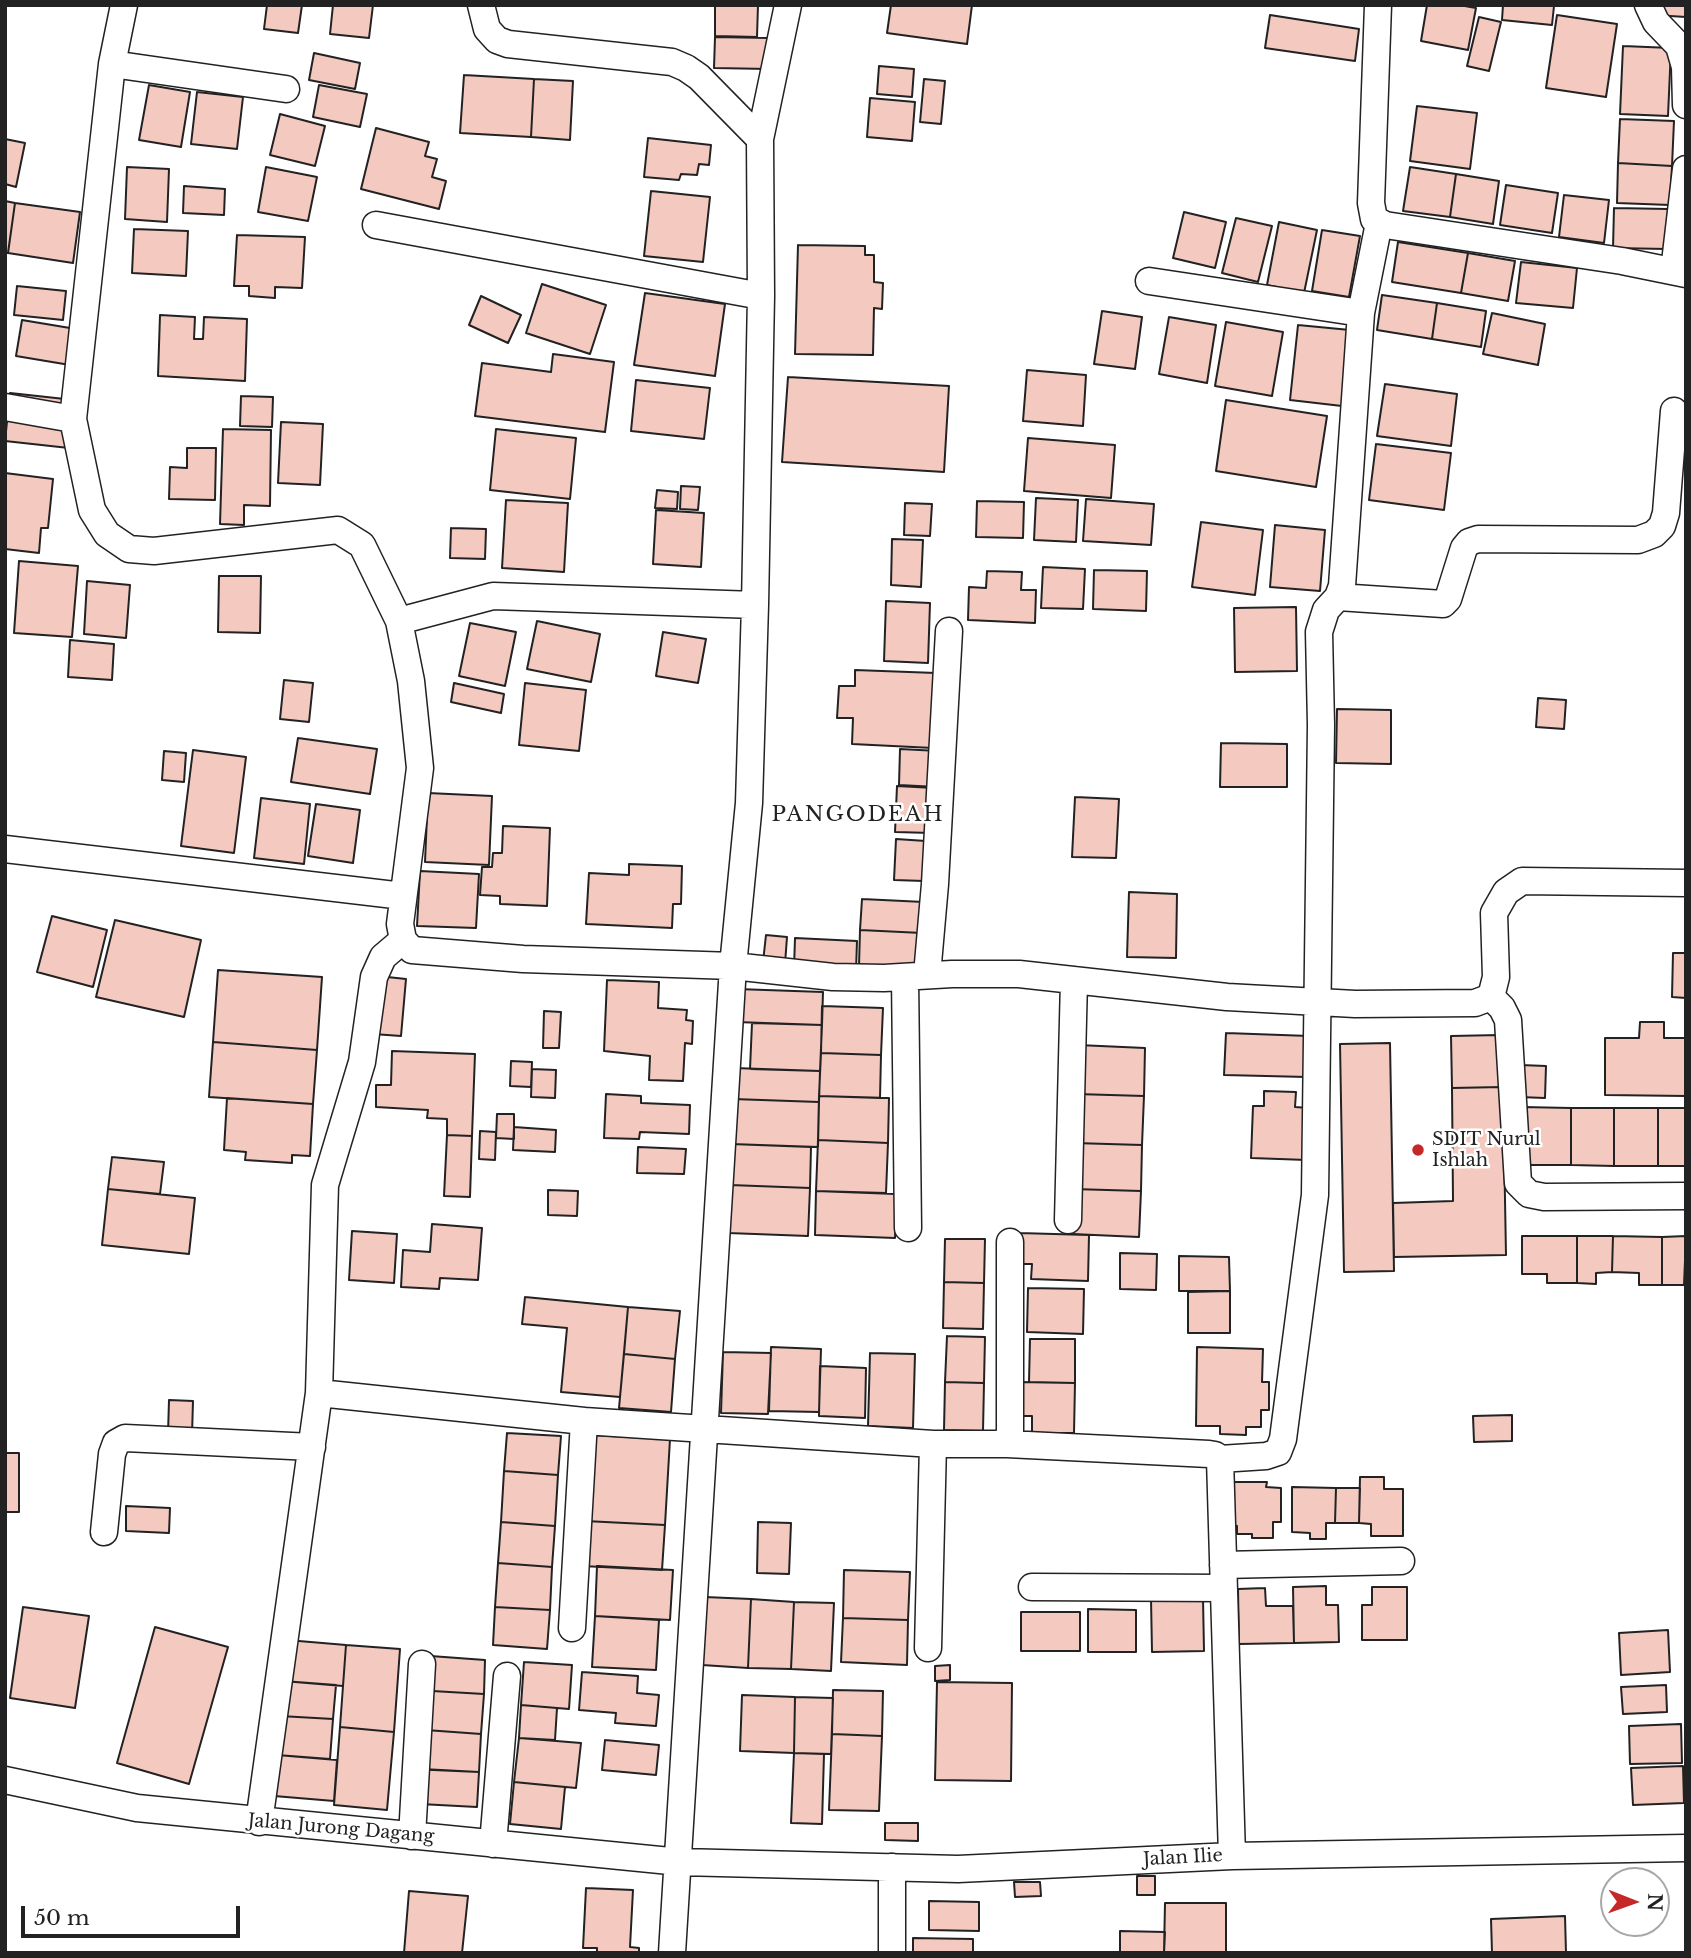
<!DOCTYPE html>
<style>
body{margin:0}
#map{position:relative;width:1691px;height:1958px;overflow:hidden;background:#fff;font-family:"Libre Baskerville",serif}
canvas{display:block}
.frame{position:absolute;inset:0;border:7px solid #222;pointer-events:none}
.north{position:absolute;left:1600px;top:1867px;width:70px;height:70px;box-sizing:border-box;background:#fff;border:2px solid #a7a7a7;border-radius:50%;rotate:91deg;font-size:19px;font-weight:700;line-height:28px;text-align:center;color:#222}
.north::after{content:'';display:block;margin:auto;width:24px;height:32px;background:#c62828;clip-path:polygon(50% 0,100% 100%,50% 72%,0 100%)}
.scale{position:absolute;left:21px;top:1906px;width:219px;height:32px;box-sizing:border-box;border:4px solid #222;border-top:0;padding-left:9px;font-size:21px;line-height:24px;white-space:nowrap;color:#222;-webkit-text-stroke:5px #fff;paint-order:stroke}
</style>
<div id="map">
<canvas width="1691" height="1958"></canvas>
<div class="frame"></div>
<div class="north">N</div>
<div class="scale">50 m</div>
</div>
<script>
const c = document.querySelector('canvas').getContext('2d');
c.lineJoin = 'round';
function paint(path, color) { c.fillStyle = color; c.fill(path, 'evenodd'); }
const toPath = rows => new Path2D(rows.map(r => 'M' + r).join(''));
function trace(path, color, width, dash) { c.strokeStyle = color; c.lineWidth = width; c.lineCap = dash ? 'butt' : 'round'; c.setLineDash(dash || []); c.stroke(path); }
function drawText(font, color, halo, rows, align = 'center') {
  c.font = font + ' "Libre Baskerville",serif'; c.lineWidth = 5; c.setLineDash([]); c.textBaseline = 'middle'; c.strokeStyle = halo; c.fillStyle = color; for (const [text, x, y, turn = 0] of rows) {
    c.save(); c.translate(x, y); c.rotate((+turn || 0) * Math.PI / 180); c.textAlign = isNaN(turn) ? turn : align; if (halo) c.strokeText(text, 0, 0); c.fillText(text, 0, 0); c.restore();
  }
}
const building = toPath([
 [267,5,302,5,298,33,264,29,267,5],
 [333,5,373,5,369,38,330,34,333,5],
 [715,5,758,5,757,37,715,36,715,5],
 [891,5,972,5,967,44,887,33,891,5],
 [1427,5,1459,5,1476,8,1468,50,1421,41,1427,5],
 [1503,5,1560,5,1554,6,1552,25,1502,20,1503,5],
 [1655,5,1686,5,1686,17,1654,15,1655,5],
 [1270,15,1359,29,1355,61,1265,48,1270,15],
 [1557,15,1617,24,1606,97,1546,88,1557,15],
 [1479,17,1501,22,1489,71,1467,66,1479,17],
 [715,37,770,38,769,69,714,68,715,37],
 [1623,46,1671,48,1668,116,1620,114,1623,46],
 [314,53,360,63,355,89,309,80,314,53],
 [879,66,914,69,912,97,877,94,879,66],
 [464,75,534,79,531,137,460,133,464,75],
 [534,79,573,81,570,140,531,137,534,79],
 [924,79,945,81,941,124,920,122,924,79],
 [149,85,190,92,181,147,139,140,149,85],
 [319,85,367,94,360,127,313,117,319,85],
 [197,92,243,97,237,149,191,144,197,92],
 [870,98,915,102,912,141,867,137,870,98],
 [1417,106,1477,113,1470,169,1410,161,1417,106],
 [280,114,325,126,315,166,270,155,280,114],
 [1620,119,1674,121,1672,166,1618,163,1620,119],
 [376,128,429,142,425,156,437,159,432,177,446,181,439,209,361,189,376,128],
 [648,138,711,145,709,165,699,164,697,175,681,174,679,180,644,177,648,138],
 [5,139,25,143,16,187,5,184,5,139],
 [1618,163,1672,166,1670,205,1617,203,1618,163],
 [127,167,169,169,167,222,125,219,127,167],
 [266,167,317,177,308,221,258,212,266,167],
 [1410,167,1456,174,1450,217,1403,211,1410,167],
 [1456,174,1499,181,1493,224,1450,217,1456,174],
 [1506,185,1558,193,1552,233,1500,225,1506,185],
 [184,186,225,189,224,215,183,213,184,186],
 [651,191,710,197,703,262,644,256,651,191],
 [1564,195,1609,200,1604,243,1559,237,1564,195],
 [5,201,15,203,8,253,5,253,5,201],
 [15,203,80,212,73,263,8,253,15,203],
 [1614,208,1668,209,1667,249,1613,248,1614,208],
 [1184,212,1226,222,1215,268,1173,258,1184,212],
 [1236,218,1272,226,1258,282,1222,273,1236,218],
 [1279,222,1317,230,1304,293,1267,285,1279,222],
 [134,229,188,231,186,276,132,273,134,229],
 [1322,230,1360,236,1349,297,1312,291,1322,230],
 [237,235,305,237,302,288,275,287,275,298,249,296,249,286,234,286,237,235],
 [1398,242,1468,253,1461,293,1392,282,1398,242],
 [798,245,865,246,865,255,874,255,874,282,883,283,882,309,874,308,873,355,795,354,798,245],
 [1468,253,1515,261,1508,301,1461,293,1468,253],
 [1521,262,1577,268,1573,308,1516,303,1521,262],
 [542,284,606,305,590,354,526,333,542,284],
 [17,286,66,291,63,320,14,315,17,286],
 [645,293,725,304,715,376,634,365,645,293],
 [1382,295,1437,303,1432,339,1377,330,1382,295],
 [481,296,521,315,508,343,469,325,481,296],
 [1437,303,1486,311,1481,347,1432,339,1437,303],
 [1102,311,1142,317,1135,369,1094,364,1102,311],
 [1492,313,1545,324,1538,365,1483,354,1492,313],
 [160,315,195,317,194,339,203,339,204,317,247,319,245,381,158,376,160,315],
 [1169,317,1216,325,1207,383,1159,374,1169,317],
 [22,320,76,329,70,365,16,356,22,320],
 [1226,322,1283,332,1272,396,1215,386,1226,322],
 [1298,325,1350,330,1342,406,1290,400,1298,325],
 [553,354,614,362,605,432,475,416,482,363,551,372,553,354],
 [1027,370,1086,375,1083,426,1023,421,1027,370],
 [788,377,949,386,944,472,782,462,788,377],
 [636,380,710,388,704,439,631,431,636,380],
 [1385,384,1457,394,1451,446,1377,436,1385,384],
 [10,393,83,401,78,449,5,441,10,393],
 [241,396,273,397,272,427,240,426,241,396],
 [1226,400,1327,416,1316,487,1216,471,1226,400],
 [281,422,323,424,320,485,278,483,281,422],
 [223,429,271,430,270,506,244,505,244,525,220,524,223,429],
 [496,429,576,438,570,499,490,490,496,429],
 [1028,438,1115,445,1111,498,1024,491,1028,438],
 [1376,444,1451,453,1444,510,1369,500,1376,444],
 [187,448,216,448,215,500,169,499,170,467,187,468,187,448],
 [5,473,53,479,48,528,41,528,39,553,5,549,5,473],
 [681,486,700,487,698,510,680,509,681,486],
 [657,490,678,492,677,509,655,508,657,490],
 [1036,498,1078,500,1076,542,1034,540,1036,498],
 [1086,499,1154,504,1151,545,1083,541,1086,499],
 [506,500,568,503,564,572,502,568,506,500],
 [977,501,1024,502,1023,538,976,537,977,501],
 [905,503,932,504,930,536,904,535,905,503],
 [656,510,704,513,701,567,653,564,656,510],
 [1201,522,1263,530,1255,595,1192,587,1201,522],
 [1275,525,1325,530,1320,591,1270,587,1275,525],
 [451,528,486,529,485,559,450,558,451,528],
 [892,539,923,540,921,587,891,585,892,539],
 [19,561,78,566,72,637,14,633,19,561],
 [1043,567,1085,569,1083,609,1041,608,1043,567],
 [1094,570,1147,571,1146,611,1093,609,1094,570],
 [987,571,1022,572,1021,590,1036,590,1035,623,968,620,969,587,986,588,987,571],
 [219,576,261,576,260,633,218,632,219,576],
 [87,581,130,585,126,638,84,634,87,581],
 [886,601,930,603,928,663,884,661,886,601],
 [1296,607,1297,671,1235,672,1234,608,1296,607],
 [537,621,600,634,591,682,527,669,537,621],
 [470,623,516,632,505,686,459,676,470,623],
 [663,632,706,639,698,683,656,676,663,632],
 [70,640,114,644,112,680,68,677,70,640],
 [855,670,936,673,933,748,852,744,853,718,837,718,839,686,855,686,855,670],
 [284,680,313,683,309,722,280,719,284,680],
 [454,683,504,694,501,713,451,702,454,683],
 [525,683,586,690,579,751,519,745,525,683],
 [1538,698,1566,700,1564,729,1536,727,1538,698],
 [1337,709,1391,710,1391,764,1336,763,1337,709],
 [298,738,377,749,370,794,291,782,298,738],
 [1221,743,1287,744,1287,787,1220,787,1221,743],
 [900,749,939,751,937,787,899,785,900,749],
 [193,750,246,757,234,853,181,846,193,750],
 [164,751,186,753,184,782,162,780,164,751],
 [897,786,934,788,932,833,895,832,897,786],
 [428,793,492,796,489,865,425,862,428,793],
 [1075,797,1119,799,1116,858,1072,857,1075,797],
 [261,798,310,804,304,864,254,858,261,798],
 [316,804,360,810,353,863,308,856,316,804],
 [503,826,550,828,547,906,500,904,500,896,480,895,482,867,492,867,493,853,502,853,503,826],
 [896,839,926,841,924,881,894,880,896,839],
 [629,864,682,866,681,904,673,904,672,928,586,924,589,873,629,875,629,864],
 [420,871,479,874,476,928,417,926,420,871],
 [1129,892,1177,894,1176,958,1127,957,1129,892],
 [862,899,924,902,922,933,860,930,862,899],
 [52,916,107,930,93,987,37,972,52,916],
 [115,920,201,940,184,1017,96,997,115,920],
 [860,930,922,933,921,969,859,966,860,930],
 [766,935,787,937,785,964,763,962,766,935],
 [795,938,857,941,856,971,794,968,795,938],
 [1673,953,1686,953,1686,998,1672,997,1673,953],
 [218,970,322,977,317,1050,213,1042,218,970],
 [378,976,406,979,401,1036,373,1034,378,976],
 [607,980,659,982,658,1008,687,1010,686,1020,693,1021,692,1044,685,1043,683,1081,649,1080,650,1056,604,1051,607,980],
 [737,989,823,992,822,1025,736,1022,737,989],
 [822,1006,883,1008,881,1055,821,1053,822,1006],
 [544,1011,561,1012,559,1048,543,1048,544,1011],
 [1640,1022,1664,1022,1664,1038,1686,1038,1686,1096,1605,1095,1605,1038,1639,1038,1640,1022],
 [752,1023,822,1025,820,1071,750,1069,752,1023],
 [1226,1033,1309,1036,1307,1077,1224,1075,1226,1033],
 [1500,1035,1501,1087,1452,1088,1451,1036,1500,1035],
 [213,1042,317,1050,313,1104,209,1097,213,1042],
 [1390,1043,1394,1271,1344,1272,1340,1044,1390,1043],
 [1078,1045,1145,1048,1144,1096,1076,1094,1078,1045],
 [392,1051,475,1054,472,1136,447,1135,447,1119,427,1118,428,1110,376,1107,376,1085,391,1085,392,1051],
 [821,1053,881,1055,880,1098,819,1096,821,1053],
 [511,1061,532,1062,531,1087,510,1086,511,1061],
 [1520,1065,1546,1066,1545,1098,1519,1097,1520,1065],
 [734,1068,820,1071,819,1102,733,1099,734,1068],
 [532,1069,556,1070,555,1098,531,1097,532,1069],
 [1503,1087,1506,1255,1394,1257,1393,1203,1453,1201,1452,1088,1503,1087],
 [1264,1091,1296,1092,1295,1107,1309,1108,1307,1160,1251,1158,1253,1106,1264,1106,1264,1091],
 [606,1094,641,1096,641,1103,690,1105,689,1134,640,1132,639,1139,604,1138,606,1094],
 [1076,1094,1144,1096,1142,1145,1074,1143,1076,1094],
 [819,1096,889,1098,888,1143,818,1140,819,1096],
 [227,1098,313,1104,310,1156,292,1155,292,1163,245,1160,246,1152,224,1150,227,1098],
 [733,1099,819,1102,818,1147,731,1144,733,1099],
 [1522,1107,1571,1108,1571,1165,1521,1165,1522,1107],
 [1571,1108,1614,1108,1614,1166,1571,1165,1571,1108],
 [1614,1108,1658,1108,1658,1166,1614,1166,1614,1108],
 [1658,1108,1686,1108,1686,1166,1658,1166,1658,1108],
 [497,1114,514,1114,514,1139,496,1138,497,1114],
 [514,1127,556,1130,555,1152,513,1150,514,1127],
 [480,1131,496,1132,495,1160,479,1159,480,1131],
 [447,1135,472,1136,470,1197,444,1196,447,1135],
 [818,1140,888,1143,886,1193,816,1191,818,1140],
 [1074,1143,1142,1145,1141,1191,1073,1189,1074,1143],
 [731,1144,811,1147,810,1188,730,1185,731,1144],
 [638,1147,686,1149,684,1174,637,1173,638,1147],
 [112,1157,164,1162,160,1194,108,1189,112,1157],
 [730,1185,810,1188,808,1236,728,1233,730,1185],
 [108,1189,195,1198,189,1254,102,1245,108,1189],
 [1073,1189,1141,1191,1139,1237,1072,1234,1073,1189],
 [548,1190,578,1191,577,1216,548,1215,548,1190],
 [816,1191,896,1194,895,1238,815,1235,816,1191],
 [432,1224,482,1228,478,1280,440,1278,439,1289,401,1287,403,1250,430,1252,432,1224],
 [352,1231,397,1234,394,1283,349,1280,352,1231],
 [1019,1233,1089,1235,1088,1281,1031,1279,1032,1264,1018,1264,1019,1233],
 [1522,1236,1577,1236,1577,1283,1547,1283,1547,1274,1522,1274,1522,1236],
 [1577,1236,1613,1236,1612,1272,1596,1273,1596,1284,1577,1283,1577,1236],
 [1613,1236,1662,1237,1662,1285,1639,1285,1639,1273,1612,1272,1613,1236],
 [1686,1236,1684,1285,1662,1285,1662,1237,1686,1236],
 [945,1239,985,1239,984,1283,944,1282,945,1239],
 [1120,1253,1157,1254,1156,1290,1120,1289,1120,1253],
 [1179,1256,1229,1257,1230,1291,1179,1291,1179,1256],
 [944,1282,984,1283,983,1329,943,1328,944,1282],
 [1028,1288,1084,1289,1083,1334,1027,1332,1028,1288],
 [1230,1291,1230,1333,1188,1333,1188,1292,1230,1291],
 [525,1297,628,1307,620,1397,561,1392,567,1328,522,1324,525,1297],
 [628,1307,680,1311,675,1359,624,1354,628,1307],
 [947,1336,985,1337,984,1383,945,1382,947,1336],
 [1030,1339,1075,1339,1075,1383,1029,1382,1030,1339],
 [771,1347,821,1349,819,1412,769,1411,771,1347],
 [1197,1347,1263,1349,1262,1382,1269,1382,1269,1410,1261,1410,1261,1427,1246,1427,1246,1435,1220,1434,1220,1426,1196,1426,1197,1347],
 [723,1352,771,1353,768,1414,721,1413,723,1352],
 [870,1353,915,1354,913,1428,868,1426,870,1353],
 [624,1354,675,1359,671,1412,619,1408,624,1354],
 [820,1366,866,1368,865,1418,819,1416,820,1366],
 [945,1382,984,1383,983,1431,944,1430,945,1382],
 [1018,1382,1075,1383,1074,1433,1032,1433,1032,1416,1018,1416,1018,1382],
 [169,1400,193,1401,192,1435,168,1434,169,1400],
 [1512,1415,1512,1441,1474,1442,1473,1416,1512,1415],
 [507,1433,561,1436,558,1475,504,1471,507,1433],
 [590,1435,670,1439,665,1525,585,1521,590,1435],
 [5,1453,19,1453,19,1512,5,1512,5,1453],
 [504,1471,558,1475,555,1526,501,1522,504,1471],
 [1360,1477,1384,1477,1384,1489,1403,1489,1403,1536,1371,1536,1371,1524,1359,1523,1360,1477],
 [1225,1482,1267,1482,1266,1487,1281,1488,1281,1522,1273,1522,1273,1538,1252,1538,1252,1534,1237,1534,1237,1526,1225,1525,1225,1482],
 [1292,1487,1336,1488,1335,1523,1326,1523,1326,1539,1310,1539,1310,1533,1292,1532,1292,1487],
 [1336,1488,1360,1488,1359,1523,1335,1523,1336,1488],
 [126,1506,170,1508,169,1533,126,1531,126,1506],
 [585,1521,665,1525,662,1570,582,1566,585,1521],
 [501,1522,555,1526,552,1567,498,1563,501,1522],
 [758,1522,791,1523,789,1574,757,1573,758,1522],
 [498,1563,552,1567,550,1610,495,1607,498,1563],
 [597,1566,673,1570,670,1620,595,1616,597,1566],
 [844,1570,910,1572,908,1620,843,1618,844,1570],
 [1326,1586,1326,1605,1338,1605,1339,1642,1294,1643,1293,1587,1326,1586],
 [1372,1587,1407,1587,1407,1640,1362,1640,1362,1605,1372,1605,1372,1587],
 [1265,1588,1266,1606,1293,1606,1294,1643,1239,1644,1238,1589,1265,1588],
 [705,1597,751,1599,748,1668,702,1665,705,1597],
 [1203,1598,1204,1651,1152,1652,1151,1599,1203,1598],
 [751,1599,794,1602,791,1669,748,1668,751,1599],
 [794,1602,834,1603,831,1671,791,1669,794,1602],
 [23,1607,89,1616,75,1708,10,1698,23,1607],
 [495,1607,550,1610,547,1649,493,1645,495,1607],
 [1088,1609,1136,1610,1136,1652,1088,1652,1088,1609],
 [1021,1612,1080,1612,1080,1651,1021,1651,1021,1612],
 [595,1616,659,1620,656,1670,592,1667,595,1616],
 [843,1618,908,1620,907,1665,841,1662,843,1618],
 [155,1627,228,1647,189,1784,117,1763,155,1627],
 [1668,1630,1670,1672,1621,1675,1619,1633,1668,1630],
 [287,1640,346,1645,343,1686,283,1681,287,1640],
 [346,1645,400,1649,394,1732,340,1727,346,1645],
 [417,1655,485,1660,484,1694,415,1690,417,1655],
 [524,1662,572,1665,569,1709,521,1705,524,1662],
 [950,1665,950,1680,935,1681,935,1666,950,1665],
 [582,1672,638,1676,637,1693,659,1695,656,1726,615,1723,616,1713,579,1710,582,1672],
 [283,1681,336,1685,333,1719,280,1716,283,1681],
 [937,1682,1012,1683,1011,1781,935,1780,937,1682],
 [1666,1685,1667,1712,1623,1714,1621,1687,1666,1685],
 [415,1690,484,1694,481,1734,412,1729,415,1690],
 [833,1690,883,1691,882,1736,832,1734,833,1690],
 [742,1695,795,1697,794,1753,740,1751,742,1695],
 [795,1697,833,1698,831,1754,794,1753,795,1697],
 [521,1705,557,1708,555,1740,519,1738,521,1705],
 [280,1716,333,1719,330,1759,277,1755,280,1716],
 [1681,1724,1682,1763,1630,1764,1629,1726,1681,1724],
 [340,1727,394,1732,387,1810,334,1805,340,1727],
 [412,1729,481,1734,479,1772,410,1769,412,1729],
 [832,1734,882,1736,879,1811,829,1810,832,1734],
 [519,1738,581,1743,576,1788,514,1782,519,1738],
 [605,1740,659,1745,656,1775,602,1770,605,1740],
 [794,1753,824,1754,822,1824,791,1823,794,1753],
 [277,1755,337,1760,334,1801,274,1796,277,1755],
 [1683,1766,1684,1803,1633,1805,1631,1768,1683,1766],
 [422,1769,479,1772,477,1807,420,1804,422,1769],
 [514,1782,565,1787,561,1829,510,1824,514,1782],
 [885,1823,918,1823,918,1841,885,1840,885,1823],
 [1137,1876,1155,1876,1155,1895,1137,1895,1137,1876],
 [1014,1882,1040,1882,1041,1896,1015,1897,1014,1882],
 [586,1888,633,1890,630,1947,639,1948,639,1953,597,1953,597,1948,583,1948,586,1888],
 [409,1891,468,1896,462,1953,404,1953,409,1891],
 [929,1901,979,1902,979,1931,929,1930,929,1901],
 [1165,1903,1226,1903,1226,1953,1164,1953,1165,1903],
 [1565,1916,1566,1953,1492,1953,1491,1919,1565,1916],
 [1120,1931,1165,1932,1164,1953,1120,1953,1120,1931],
 [913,1938,973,1939,973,1953,913,1953,913,1938]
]);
const street = toPath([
 [124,5,112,64,73,419,92,510,107,534,129,549,154,551,338,530,362,545,399,621,411,681,420,768,400,924,403,940,412,950,523,959,733,966,833,977,884,978,952,974,1019,974,1227,997,1355,1004,1475,1003,1491,997,1496,977,1494,913,1506,892,1522,881,1686,883],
 [481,5,487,29,497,40,508,44,672,62,686,68,699,77,760,139],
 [1378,5,1371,203,1374,219,1385,225,1622,261,1686,274],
 [1648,5,1656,22,1679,46,1685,67,1686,105],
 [112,64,286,89],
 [376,225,761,296],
 [1674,271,1686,169],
 [1149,281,1361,313],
 [5,407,73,419],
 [1338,597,1443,604,1448,599,1464,548,1469,542,1478,539,1638,540,1654,534,1662,526,1666,513,1674,411],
 [755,605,761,296,760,139,788,5],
 [399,621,493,596,755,605,749,803,733,966,672,1953],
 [5,849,403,896],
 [927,975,935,884,949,631],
 [905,977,908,1228],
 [1491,997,1502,1008,1508,1020,1518,1183,1529,1194,1544,1197,1686,1196],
 [1068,1220,1074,980],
 [319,1393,584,1421],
 [1007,1444,1209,1454,1215,1455,1220,1459,1232,1856],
 [1220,1459,1266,1456,1278,1452,1283,1439,1315,1195,1321,725,1319,632,1326,610,1338,597,1342,586,1361,313,1379,223],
 [104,1532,112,1454,116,1443,125,1438,312,1447],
 [1223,1565,1401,1561],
 [1032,1587,1223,1588],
 [572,1628,584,1421,933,1444,1007,1444,1010,1431,1010,1242],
 [928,1648,933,1444],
 [5,1780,137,1808,680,1862,958,1869,1232,1856,1686,1848],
 [259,1822,319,1393,325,1185,362,1062,374,977,383,957,403,940],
 [412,1836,422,1664],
 [493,1844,507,1676],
 [892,1953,892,1867]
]);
const markers = [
 [1418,1150,7,"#c62828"]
];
const poiNames = [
 ["SDIT Nurul",1432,1140],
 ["Ishlah",1432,1161]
];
const streetNames = [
 ["Jalan Jurong Dagang",341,1829,5],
 ["Jalan Ilie",1183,1858,-3]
];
const quarterNames = [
 ["PANGODEAH",858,815]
];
paint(building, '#f3c9c0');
trace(building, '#222', 2);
trace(street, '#222', 29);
trace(street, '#fff', 26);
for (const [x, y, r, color] of markers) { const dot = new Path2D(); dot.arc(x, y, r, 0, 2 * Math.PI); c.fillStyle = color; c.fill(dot); trace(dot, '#fff', 2.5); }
drawText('18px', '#222', '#fff', poiNames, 'left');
drawText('18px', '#222', '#fff', streetNames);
c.letterSpacing = '2px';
drawText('21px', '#222', '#fff', quarterNames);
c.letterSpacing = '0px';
</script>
